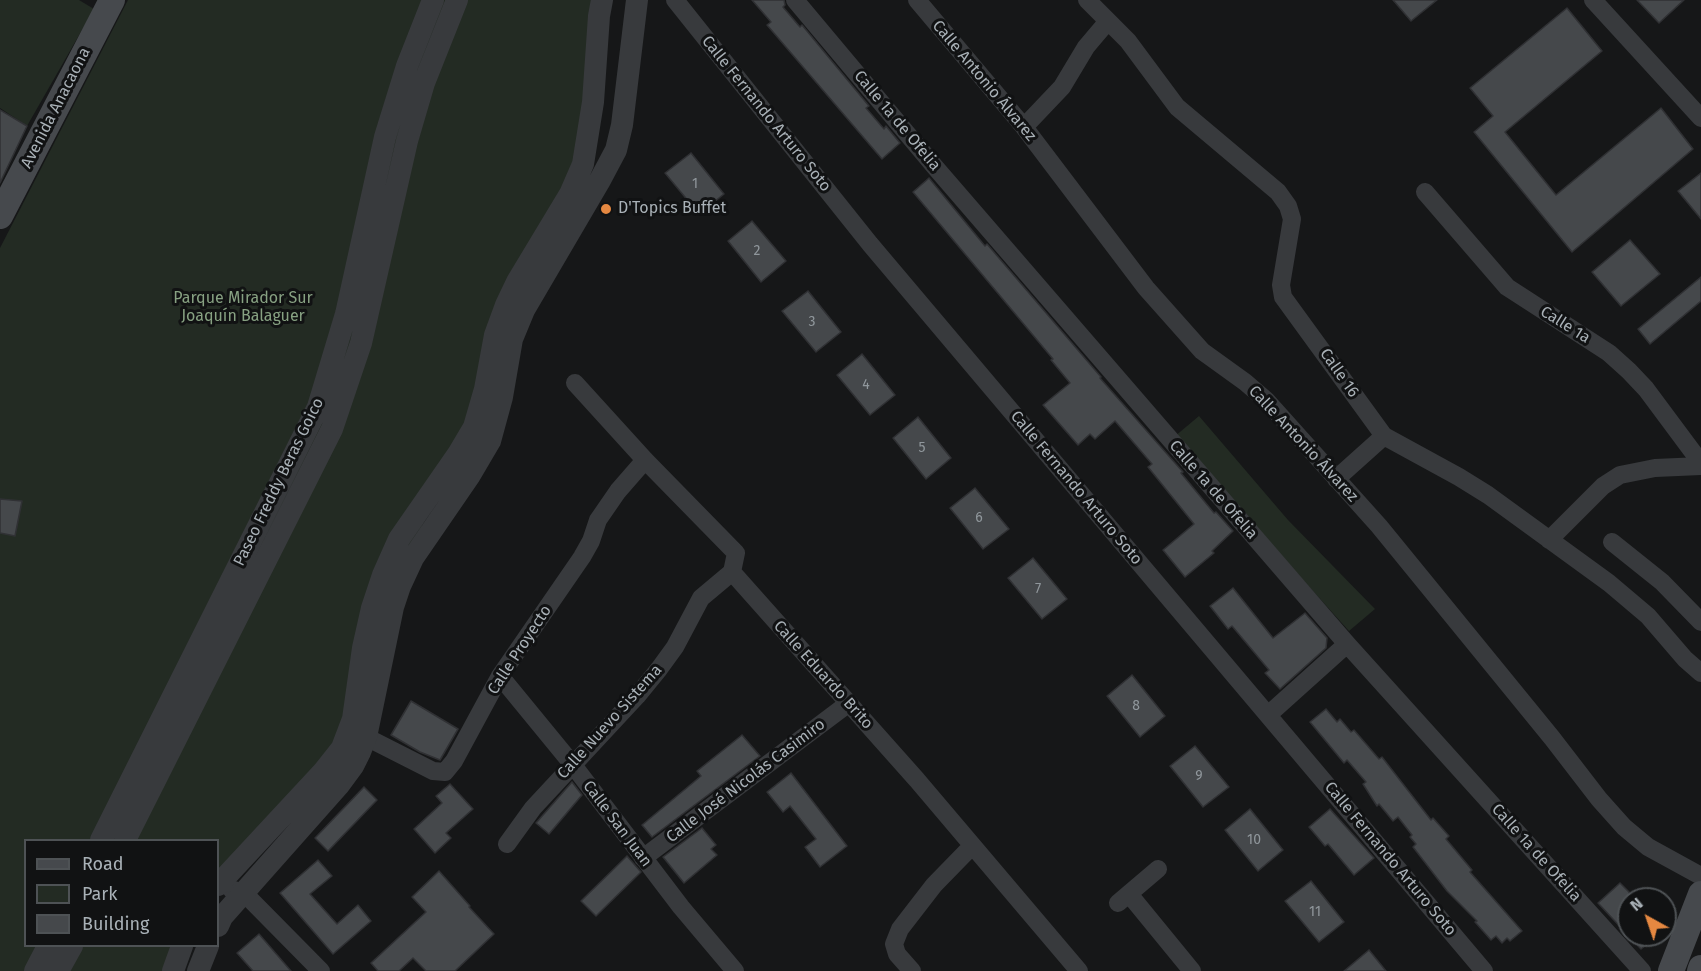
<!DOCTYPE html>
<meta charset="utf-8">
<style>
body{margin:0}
#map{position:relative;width:1701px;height:971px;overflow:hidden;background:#161718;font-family:"Fira Sans",sans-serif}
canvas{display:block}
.legend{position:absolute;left:24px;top:839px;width:195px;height:108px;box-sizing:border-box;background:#111213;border:2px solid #4e5255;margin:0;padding:8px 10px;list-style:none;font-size:18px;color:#a9b1b7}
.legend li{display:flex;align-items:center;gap:12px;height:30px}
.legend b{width:30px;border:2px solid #4e5255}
.north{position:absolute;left:1617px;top:887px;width:60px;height:60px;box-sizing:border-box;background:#111213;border:2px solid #4e5255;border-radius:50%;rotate:320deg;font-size:16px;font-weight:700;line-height:24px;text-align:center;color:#a9b1b7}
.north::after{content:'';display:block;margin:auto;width:21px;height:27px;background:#e58841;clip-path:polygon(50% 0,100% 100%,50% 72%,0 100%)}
</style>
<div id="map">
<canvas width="1701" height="971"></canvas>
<ul class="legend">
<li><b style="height:8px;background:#46494d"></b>Road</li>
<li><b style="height:16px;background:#232b23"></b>Park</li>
<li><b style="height:16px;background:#45484b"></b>Building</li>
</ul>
<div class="north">N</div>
</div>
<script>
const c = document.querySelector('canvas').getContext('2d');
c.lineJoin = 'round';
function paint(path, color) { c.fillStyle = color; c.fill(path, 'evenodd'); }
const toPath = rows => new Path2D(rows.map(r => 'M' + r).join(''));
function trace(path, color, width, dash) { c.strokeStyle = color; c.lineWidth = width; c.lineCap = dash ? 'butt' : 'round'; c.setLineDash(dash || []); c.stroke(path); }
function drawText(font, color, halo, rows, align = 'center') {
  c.font = font + ' "Fira Sans",sans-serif'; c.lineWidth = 6; c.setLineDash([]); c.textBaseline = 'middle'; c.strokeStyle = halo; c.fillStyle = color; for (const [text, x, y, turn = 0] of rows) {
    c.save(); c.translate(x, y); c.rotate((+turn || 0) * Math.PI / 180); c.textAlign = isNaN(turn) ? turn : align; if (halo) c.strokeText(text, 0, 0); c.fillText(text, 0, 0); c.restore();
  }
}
const green = toPath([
 [0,0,79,0,94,9,27,126,0,108],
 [128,0,594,0,586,101,573,169,347,704,335,744,218,877,218,840,26,840,26,946,174,946,165,971,0,971,0,248],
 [1199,416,1288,520,1375,609,1349,631,1174,437]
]);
const building = toPath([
 [752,0,784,0,785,5,783,7,800,27,802,25,869,106,866,108,884,129,886,126,900,143,882,159,767,25,771,22,752,0],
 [1393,0,1437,0,1411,21,1393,0],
 [1637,0,1684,0,1659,23,1637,0],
 [1567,8,1602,51,1505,132,1556,195,1661,108,1693,149,1572,252,1474,132,1493,116,1470,88,1567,8],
 [0,110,27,126,0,183,0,110],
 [691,153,724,194,699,214,665,173,691,153],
 [1701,173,1701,219,1678,191,1701,173],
 [929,178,985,246,987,244,1101,377,1100,378,1183,472,1181,473,1214,513,1216,512,1233,531,1212,551,1214,553,1185,577,1163,550,1194,524,1148,467,1152,464,1115,421,1095,439,1090,434,1078,445,1043,405,1070,383,1051,360,1053,359,913,192,929,178],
 [752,221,786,261,761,282,728,241,752,221],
 [1630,240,1660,274,1621,306,1592,272,1630,240],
 [1701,277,1701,301,1650,344,1638,329,1701,277],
 [808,291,841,332,816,352,782,311,808,291],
 [862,354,895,395,870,415,837,375,862,354],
 [918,417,951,458,926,479,893,438,918,417],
 [975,488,1009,529,983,549,950,508,975,488],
 [0,499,22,501,15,536,0,533,0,499],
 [1033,558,1067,599,1042,619,1008,578,1033,558],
 [1233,588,1273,638,1305,613,1327,638,1326,648,1280,689,1265,673,1269,670,1232,626,1228,629,1210,606,1233,588],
 [1132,675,1165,716,1140,737,1107,696,1132,675],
 [411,701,458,729,440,760,420,752,391,735,411,701],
 [1326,709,1337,722,1340,719,1351,732,1354,730,1379,759,1382,757,1431,820,1433,818,1449,836,1446,839,1472,870,1470,872,1522,931,1510,941,1507,938,1502,943,1496,936,1491,940,1475,922,1477,921,1447,891,1413,847,1416,844,1410,837,1412,835,1398,817,1393,821,1379,804,1377,806,1363,784,1366,782,1347,760,1344,763,1310,722,1326,709],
 [742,735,760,756,652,837,642,825,701,776,697,771,742,735],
 [1195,746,1229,787,1203,807,1170,766,1195,746],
 [791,773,847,846,820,867,805,847,816,839,790,806,783,812,767,792,791,773],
 [572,782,582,795,549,834,536,823,572,782],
 [450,784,473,809,446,833,451,838,435,853,414,829,442,803,436,796,450,784],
 [364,787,377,800,328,851,315,838,364,787],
 [1250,809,1283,850,1258,871,1225,830,1250,809],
 [1330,809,1374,858,1354,875,1328,844,1325,846,1309,827,1330,809],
 [702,828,716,845,711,849,717,855,684,883,663,857,702,828],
 [627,856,641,872,596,916,581,901,627,856],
 [318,860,332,876,310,894,337,924,358,905,371,921,333,954,280,893,318,860],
 [439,871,470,906,469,907,494,934,455,971,426,971,413,958,399,971,378,971,371,963,426,912,412,897,439,871],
 [1311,881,1344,922,1319,942,1285,901,1311,881],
 [1620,883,1629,892,1629,935,1658,935,1641,949,1598,903,1620,883],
 [259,934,291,971,253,971,237,953,259,934],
 [1369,950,1386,971,1344,971,1369,950]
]);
const minor = toPath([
 [675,0,870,244,1484,971],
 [795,0,935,167,1347,644,1642,971],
 [917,0,1024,127,1146,288,1202,351,1245,382,1266,400,1379,526,1552,738,1599,799,1624,827,1648,847,1701,876],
 [1087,0,1128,41,1177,107,1278,192,1288,206,1292,219,1281,285,1283,297,1384,436,1459,477,1488,495,1609,583,1648,616,1685,659,1701,673],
 [1593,0,1701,118],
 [1024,127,1062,87,1086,47,1108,21],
 [1425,192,1507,287,1609,353,1629,371,1646,389,1701,463],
 [575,383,645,460,736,553,732,572],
 [1336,479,1384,436],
 [1549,540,1603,486,1620,475,1655,468,1701,466],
 [1612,542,1662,582,1701,622],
 [732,572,917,780,1079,971],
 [500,676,573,765,681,907,735,971],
 [1268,715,1347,644],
 [366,737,433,771,445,772,454,761,500,676,582,557,591,541,598,520,618,491,645,460],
 [507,844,533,808,637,696,659,669,675,647,701,598,732,572],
 [643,858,849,703],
 [231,889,244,893,321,971],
 [1129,894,1192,971],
 [1118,903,1158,869],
 [912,971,897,954,894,944,900,929,934,885,972,846]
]);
const tertiary = toPath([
 [101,840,318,407,346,314,385,137,407,66,433,0],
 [125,840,332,429,361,343,407,141,424,83,457,0],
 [218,885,323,772,342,748,353,719,363,648,372,608,383,575,399,539,458,454,474,427,485,389,495,335,506,305,517,282,570,194,583,164,593,102,599,16,602,0],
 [218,926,222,917,339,785,353,766,360,752,366,737,393,607,400,586,413,558,470,475,490,441,502,397,512,339,524,310,599,182,616,150,622,125,637,0],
 [35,971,48,946],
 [58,971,72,946],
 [173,971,182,946],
 [198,971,208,946]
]);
const secondary = toPath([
 [0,216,112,0],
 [1671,971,1701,894],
 [1700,971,1701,968]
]);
const markers = [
 [606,209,6,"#e58841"]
];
const numberNames = [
 ["1",695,184],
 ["2",757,251],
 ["3",812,322],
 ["4",866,385],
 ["5",922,448],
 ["6",979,518],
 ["7",1038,589],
 ["8",1136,706],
 ["9",1199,776],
 ["10",1254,840],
 ["11",1315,912]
];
const streetNames = [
 ["Calle Antonio Álvarez",984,81,50],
 ["Avenida Anacaona",56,108,-63],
 ["Calle Fernando Arturo Soto",766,114,51],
 ["Calle 1a de Ofelia",897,121,50],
 ["Calle 1a",1565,325,32],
 ["Calle 16",1339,373,55],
 ["Calle Antonio Álvarez",1303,444,47],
 ["Paseo Freddy Beras Goico",279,482,-64],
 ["Calle Fernando Arturo Soto",1076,488,50],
 ["Calle 1a de Ofelia",1213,490,49],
 ["Calle Proyecto",520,650,-57],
 ["Calle Eduardo Brito",823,675,48],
 ["Calle Nuevo Sistema",610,722,-48],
 ["Calle José Nicolás Casimiro",746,781,-37],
 ["Calle San Juan",617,824,53],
 ["Calle 1a de Ofelia",1536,853,48],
 ["Calle Fernando Arturo Soto",1390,859,50]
];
const poiNames = [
 ["D'Topics Buffet",618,209]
];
const parkNames = [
 ["Parque Mirador Sur",243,299],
 ["Joaquín Balaguer",243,317]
];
paint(green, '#232b23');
paint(building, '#45484b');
trace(building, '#303134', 1.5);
trace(minor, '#383a3d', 18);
trace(tertiary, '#383a3d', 22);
trace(secondary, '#46494d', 26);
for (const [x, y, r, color] of markers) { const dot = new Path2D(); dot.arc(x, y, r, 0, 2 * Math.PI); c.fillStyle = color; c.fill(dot); trace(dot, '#111213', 2); }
drawText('14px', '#90979c', null, numberNames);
drawText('16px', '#a9b1b7', '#111213', streetNames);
drawText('16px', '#a9b1b7', '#111213', poiNames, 'left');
drawText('16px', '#87a182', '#111213', parkNames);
</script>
